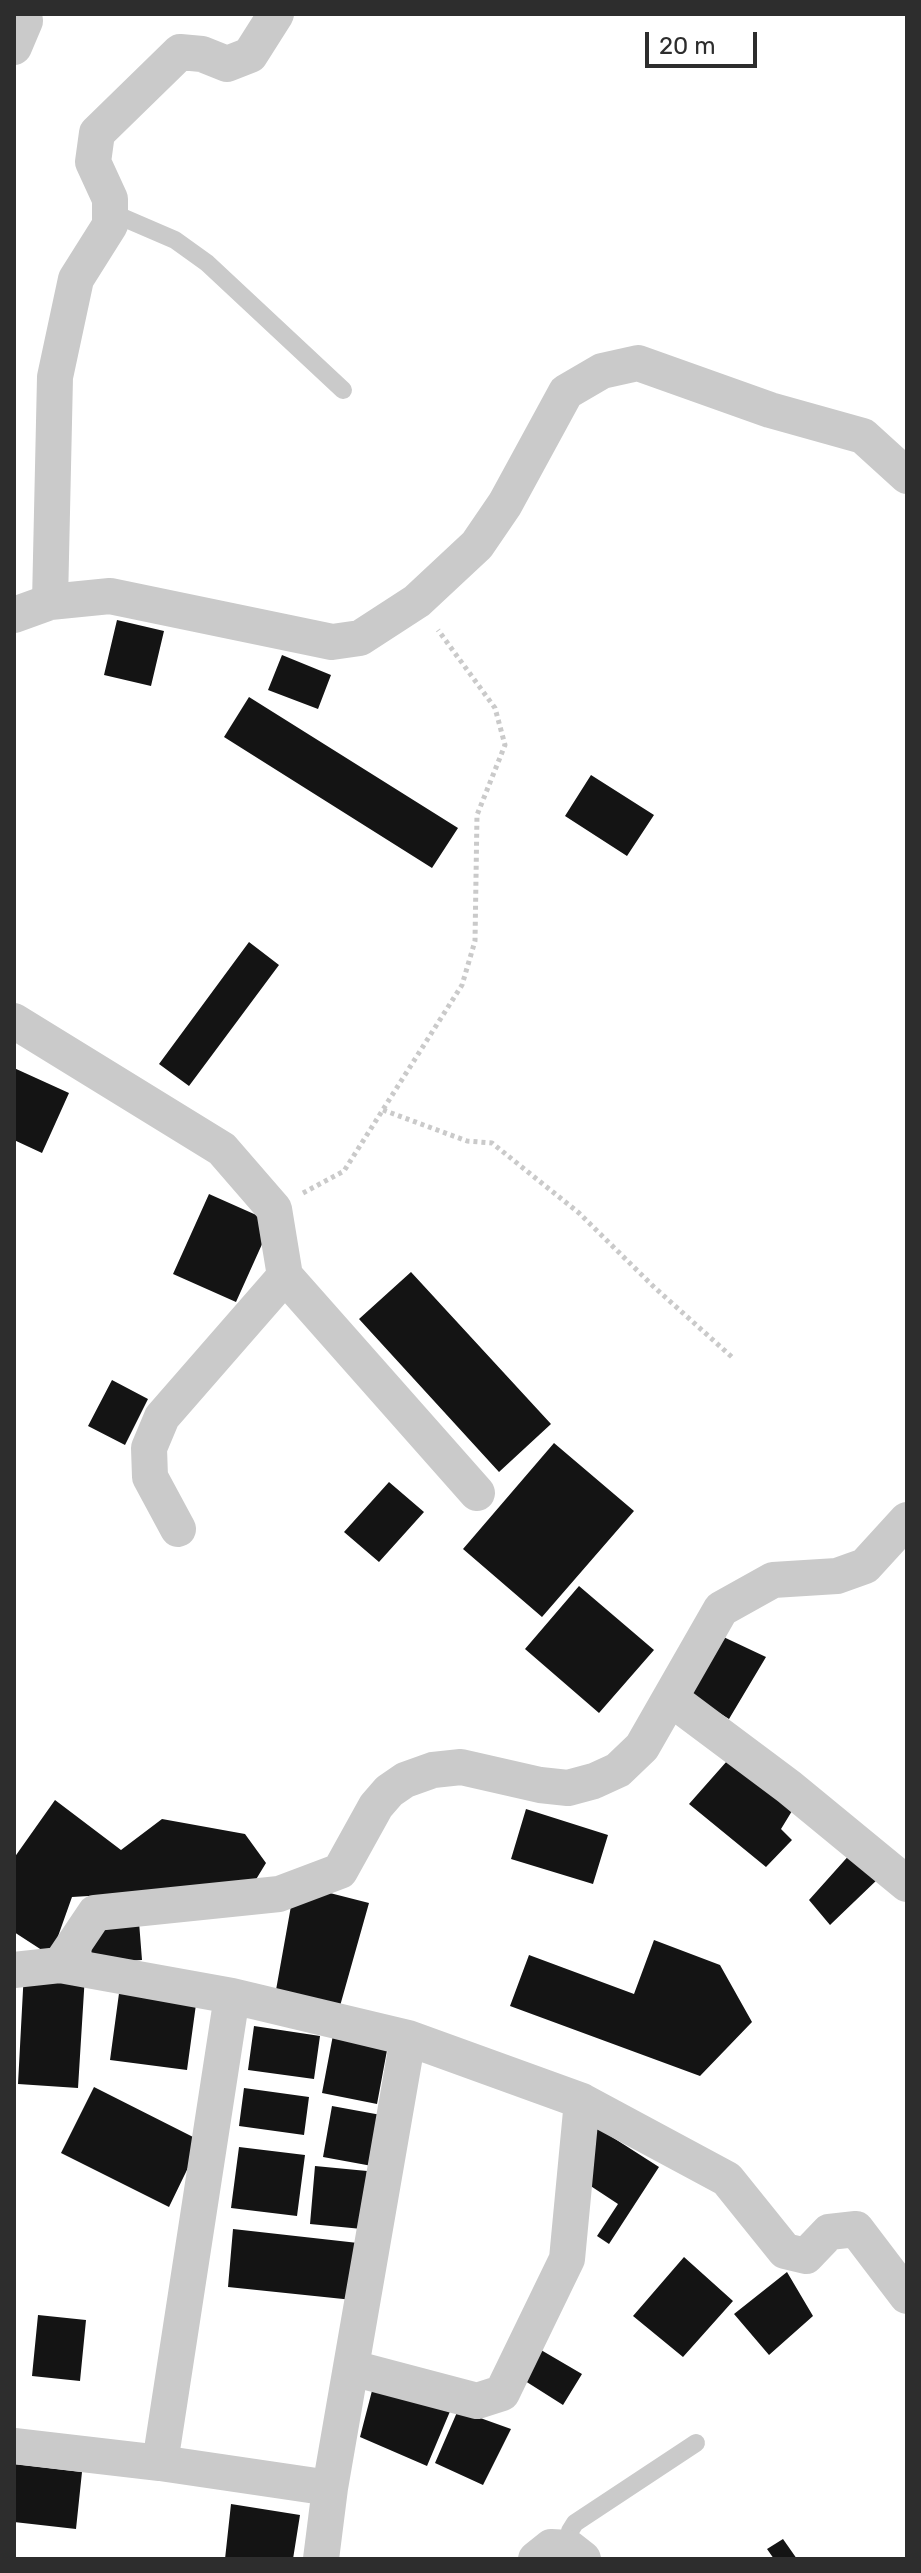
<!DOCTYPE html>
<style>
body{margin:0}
#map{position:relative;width:921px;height:2573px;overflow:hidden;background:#fff;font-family:Rubik,sans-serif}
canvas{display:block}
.frame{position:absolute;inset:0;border:16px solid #2d2d2d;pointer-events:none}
.scale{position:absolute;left:645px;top:32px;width:112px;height:36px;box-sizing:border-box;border:4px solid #2d2d2d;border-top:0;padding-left:10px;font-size:24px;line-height:28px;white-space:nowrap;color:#2d2d2d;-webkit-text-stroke:6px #fff;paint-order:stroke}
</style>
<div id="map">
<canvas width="921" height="2573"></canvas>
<div class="frame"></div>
<div class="scale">20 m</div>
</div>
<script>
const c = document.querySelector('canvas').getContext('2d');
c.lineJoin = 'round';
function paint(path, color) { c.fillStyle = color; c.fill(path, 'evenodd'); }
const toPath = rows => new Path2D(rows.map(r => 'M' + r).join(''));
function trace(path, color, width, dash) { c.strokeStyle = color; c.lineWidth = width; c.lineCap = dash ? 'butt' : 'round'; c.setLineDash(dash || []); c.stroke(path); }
const building = toPath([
 [117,620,164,631,151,686,104,675],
 [282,655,331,675,318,709,268,690],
 [249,697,458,828,432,868,224,737],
 [591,775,654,815,627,856,565,816],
 [249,942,279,965,189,1086,159,1064],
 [14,1068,69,1093,42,1153,14,1140],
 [209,1194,272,1222,236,1302,173,1274],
 [411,1272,551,1424,499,1472,359,1319],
 [112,1380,148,1399,125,1445,88,1426],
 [554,1443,634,1511,542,1617,463,1549],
 [389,1482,424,1512,379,1562,344,1532],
 [579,1586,654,1650,599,1713,525,1649],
 [715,1633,766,1657,729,1719,679,1688],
 [727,1761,792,1811,781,1829,792,1840,766,1867,689,1804],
 [55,1800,121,1850,162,1819,245,1834,266,1863,252,1886,72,1897,51,1956,14,1932,14,1858],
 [526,1809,608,1835,593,1884,511,1859],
 [852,1852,880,1877,830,1925,809,1900],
 [322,1891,369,1903,340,2006,276,1990,291,1906],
 [139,1922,142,1960,92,1963,90,1925],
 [654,1940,720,1965,752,2022,700,2076,510,2006,529,1955,634,1994],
 [24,1971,85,1975,78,2088,18,2084],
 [120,1986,197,1997,187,2070,110,2060],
 [254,2026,320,2036,314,2079,248,2070],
 [333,2035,388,2045,377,2104,322,2093],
 [94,2087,201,2141,169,2207,61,2153],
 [244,2088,309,2097,304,2135,239,2126],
 [332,2106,381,2115,372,2166,323,2157],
 [587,2121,659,2167,609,2244,597,2236,618,2204,577,2177],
 [239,2147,305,2155,297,2216,231,2208],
 [315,2166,367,2171,362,2229,310,2224],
 [233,2229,358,2243,353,2300,228,2287],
 [684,2257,733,2301,683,2357,633,2316],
 [787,2272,813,2316,769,2355,734,2314],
 [38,2315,86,2320,80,2381,32,2376],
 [541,2350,582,2374,563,2405,522,2379],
 [374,2383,451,2409,427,2466,360,2437],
 [458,2410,511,2429,483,2485,435,2463],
 [14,2464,82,2472,76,2529,14,2522],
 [231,2504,300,2515,293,2559,225,2559],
 [783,2539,797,2559,774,2559,767,2549]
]);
const path = toPath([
 [383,1110,467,1141,492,1143,579,1213,654,1287,733,1358],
 [303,1193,344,1171,462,985,475,941,477,815,505,745,495,708,438,630]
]);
const service = toPath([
 [110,212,175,240,207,263,343,390],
 [569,2548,570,2531,575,2523,696,2443]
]);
const minor = toPath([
 [14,47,25,21,24,14],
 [50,602,55,377,76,279,110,225,110,199,93,162,97,133,180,52,202,54,227,64,250,55,276,14],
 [14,615,50,602,110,596,332,642,360,638,417,601,477,545,505,504,566,392,602,371,638,363,770,410,863,436,907,476],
 [14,1021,222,1149,274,1209,285,1276,477,1493],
 [178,1529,150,1477,149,1448,162,1417,285,1276],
 [670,1698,789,1787,907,1884],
 [60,1965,95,1913,279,1894,340,1871,376,1806,389,1791,405,1780,433,1770,461,1767,540,1785,568,1788,594,1781,618,1770,642,1747,721,1609,773,1580,837,1576,865,1566,907,1520],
 [14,1970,60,1965,232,1996,408,2038,582,2101,727,2179,785,2251,806,2256,829,2232,856,2229,907,2296],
 [352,2368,477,2401,502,2393,567,2259,582,2101],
 [14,2446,160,2463,330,2488],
 [160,2463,232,1996],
 [321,2559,330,2488,408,2038],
 [536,2559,551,2547,569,2548,583,2559]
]);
paint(building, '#141414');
trace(path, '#cacaca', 5, [4, 4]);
trace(service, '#cacaca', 18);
trace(minor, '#cacaca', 36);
</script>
